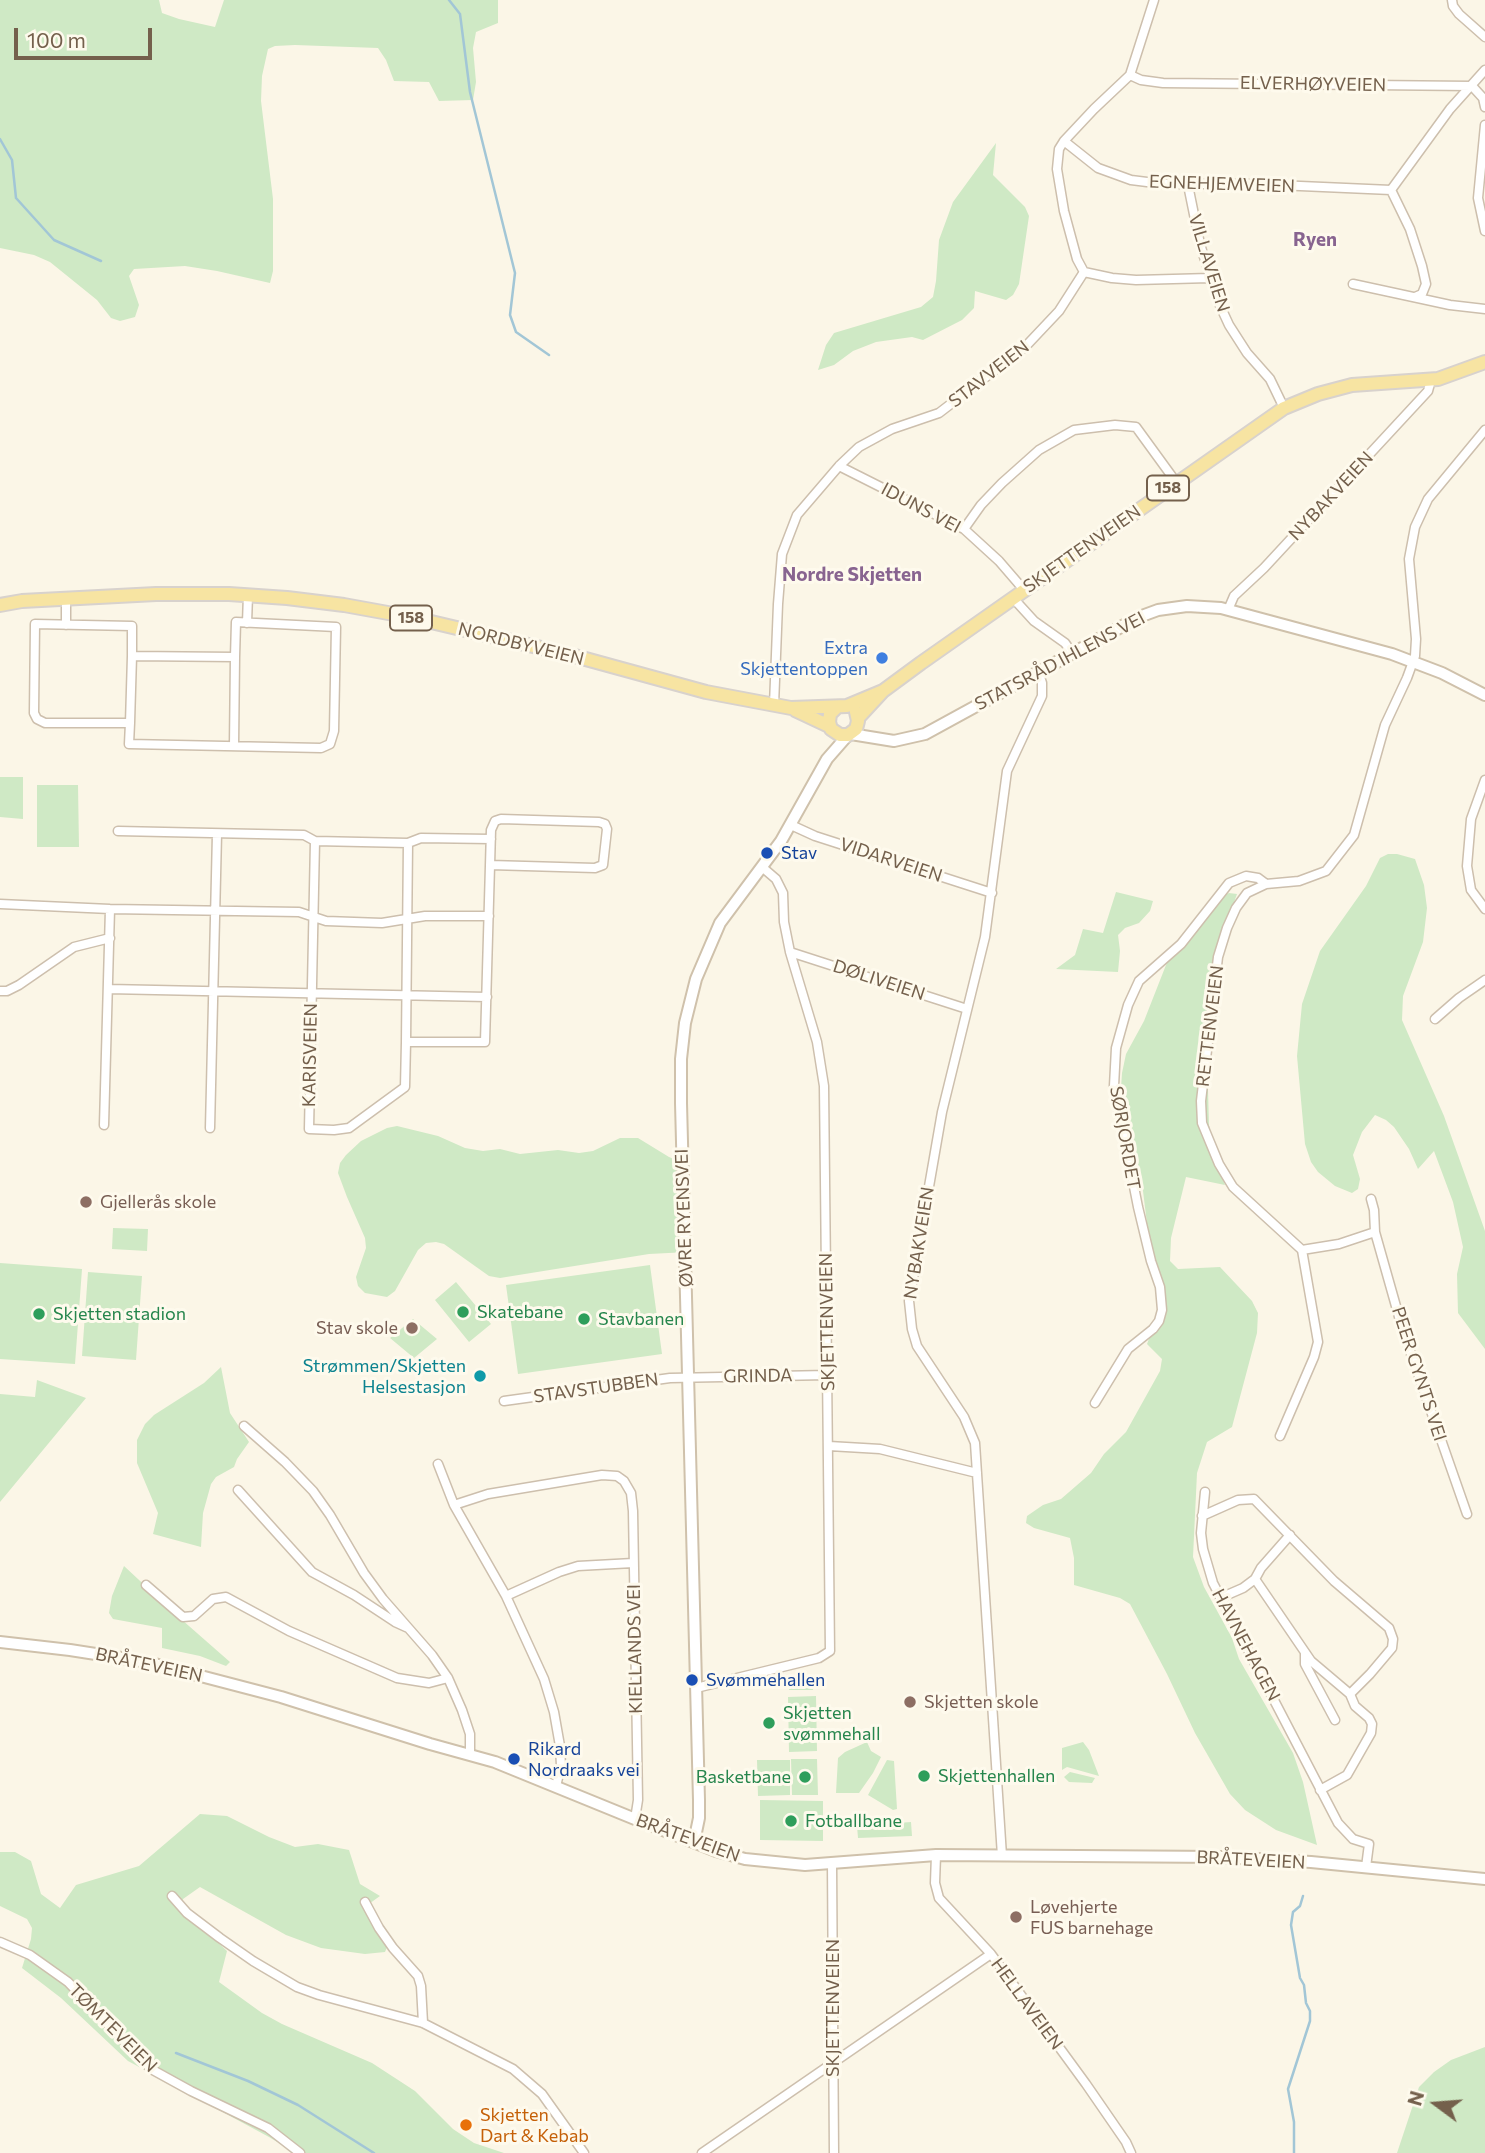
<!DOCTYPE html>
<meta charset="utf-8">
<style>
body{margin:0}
#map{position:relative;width:1485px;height:2153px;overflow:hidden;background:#fbf6e7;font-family:Commissioner,sans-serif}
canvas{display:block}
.north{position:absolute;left:1401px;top:2069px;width:70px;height:70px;-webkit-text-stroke:5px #fefaed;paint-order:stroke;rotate:286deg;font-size:19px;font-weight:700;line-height:28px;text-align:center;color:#74604c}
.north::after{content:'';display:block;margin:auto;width:24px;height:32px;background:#74604c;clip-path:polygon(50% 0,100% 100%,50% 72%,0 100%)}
.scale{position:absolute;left:14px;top:28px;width:138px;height:32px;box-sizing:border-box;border:4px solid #74604c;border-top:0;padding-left:9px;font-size:21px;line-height:24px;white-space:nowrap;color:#74604c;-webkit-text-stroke:5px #fefaed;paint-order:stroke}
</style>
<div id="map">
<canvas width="1485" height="2153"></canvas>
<div class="north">N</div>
<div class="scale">100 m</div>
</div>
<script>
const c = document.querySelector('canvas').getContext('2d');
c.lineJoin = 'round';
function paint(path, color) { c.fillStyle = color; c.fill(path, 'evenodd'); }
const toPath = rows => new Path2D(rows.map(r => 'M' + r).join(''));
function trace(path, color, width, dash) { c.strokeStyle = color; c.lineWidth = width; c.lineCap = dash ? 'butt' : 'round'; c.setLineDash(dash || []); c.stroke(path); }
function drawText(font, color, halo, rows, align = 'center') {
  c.font = font + ' Commissioner,sans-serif'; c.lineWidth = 6; c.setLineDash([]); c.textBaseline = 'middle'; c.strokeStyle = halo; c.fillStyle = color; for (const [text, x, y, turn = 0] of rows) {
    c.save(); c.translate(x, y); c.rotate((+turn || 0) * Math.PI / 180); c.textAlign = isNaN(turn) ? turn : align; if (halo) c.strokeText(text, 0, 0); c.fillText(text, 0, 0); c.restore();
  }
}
const green = toPath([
 [0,0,159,0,162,13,179,19,215,27,224,0,498,0,498,23,476,32,473,48,476,82,473,100,439,101,429,82,394,81,386,60,378,48,295,45,275,46,268,49,262,76,261,101,273,199,273,271,270,283,217,271,185,266,134,269,129,276,139,305,135,317,120,321,111,318,97,300,50,262,34,255,0,248],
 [996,143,993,175,1025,207,1029,216,1019,284,1013,295,1006,300,975,291,974,308,962,320,923,340,912,337,876,342,853,351,834,365,818,370,826,345,834,333,921,307,933,297,936,281,939,240,953,202],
 [0,777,23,777,23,819,0,817],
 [37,785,78,785,79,847,37,847],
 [1388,854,1397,854,1415,859,1424,885,1427,908,1423,942,1403,996,1402,1020,1444,1116,1485,1231,1485,1349,1458,1313,1457,1274,1463,1247,1453,1202,1434,1151,1418,1169,1409,1149,1394,1127,1386,1120,1375,1115,1362,1132,1353,1155,1360,1179,1358,1189,1352,1193,1335,1186,1318,1172,1311,1162,1305,1144,1297,1056,1302,1004,1320,951,1366,886,1380,858],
 [1116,892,1153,901,1150,911,1139,923,1125,928,1118,935,1120,951,1118,972,1056,969,1075,955,1083,929,1103,933],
 [1229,893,1237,894,1227,922,1218,957,1208,1090,1209,1125,1217,1164,1225,1185,1186,1177,1171,1238,1170,1261,1178,1269,1220,1267,1252,1301,1258,1313,1257,1333,1232,1427,1207,1442,1197,1473,1193,1557,1204,1587,1232,1638,1239,1659,1293,1753,1303,1782,1317,1845,1276,1830,1245,1810,1230,1794,1195,1733,1167,1674,1130,1604,1120,1598,1074,1585,1074,1558,1070,1538,1034,1528,1026,1523,1027,1516,1043,1505,1061,1499,1091,1473,1104,1454,1126,1432,1160,1371,1162,1359,1147,1344,1161,1307,1150,1248,1143,1191,1121,1088,1122,1073,1126,1054,1144,1021,1166,965,1184,933,1217,899],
 [397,1126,438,1136,465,1148,483,1151,500,1149,520,1154,558,1150,579,1153,593,1151,620,1138,638,1138,669,1157,686,1164,688,1252,649,1254,500,1278,489,1276,444,1244,436,1242,426,1243,418,1250,395,1291,387,1297,365,1293,358,1286,356,1277,366,1248,365,1238,347,1197,338,1173,340,1163,346,1155,361,1141,387,1128],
 [113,1228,148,1229,147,1251,112,1249],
 [0,1263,82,1269,75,1364,0,1359],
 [650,1265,662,1354,518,1374,506,1285],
 [88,1272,142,1276,136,1360,82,1356],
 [456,1282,491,1324,469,1342,435,1300],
 [413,1319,437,1339,414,1358,390,1338],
 [221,1367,230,1413,249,1442,237,1459,234,1467,216,1477,211,1484,203,1513,201,1547,153,1534,158,1513,137,1463,137,1440,145,1424,154,1415,204,1383],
 [37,1380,86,1398,0,1502,0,1394,35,1397],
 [124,1566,181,1619,230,1662,226,1666,200,1656,162,1648,162,1628,113,1619,109,1613,112,1596],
 [813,1677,813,1690,789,1690,788,1678],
 [816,1696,817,1751,789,1752,788,1697],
 [867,1742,871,1751,881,1757,873,1773,859,1793,836,1793,838,1758,845,1752],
 [1083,1742,1089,1750,1099,1776,1067,1767,1062,1770,1062,1748],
 [791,1759,817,1759,818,1795,792,1795],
 [757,1760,790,1760,790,1795,758,1796],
 [887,1760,894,1761,897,1809,893,1810,868,1795],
 [1070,1772,1095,1778,1092,1783,1069,1782,1064,1777],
 [760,1800,823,1801,823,1841,760,1840],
 [200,1814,227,1816,269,1837,295,1847,318,1844,349,1850,360,1884,380,1896,366,1906,388,1945,385,1952,365,1954,321,1948,286,1935,200,1887,183,1899,180,1907,227,1951,219,1982,262,2013,282,2024,372,2063,415,2091,453,2129,474,2143,504,2153,295,2153,269,2137,128,2061,61,1998,22,1968,31,1939,32,1928,27,1919,0,1906,0,1852,15,1852,31,1861,41,1894,60,1908,76,1885,139,1866],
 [911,1822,912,1836,858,1838,857,1826],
 [1485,2047,1485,2153,1397,2153,1419,2087,1434,2072,1451,2060]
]);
const stream = toPath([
 [449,0,460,14,470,92,515,273,510,315,516,332,549,355],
 [0,139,12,160,16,198,54,240,101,261],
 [176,2053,248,2081,298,2105,374,2153],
 [1294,2153,1294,2122,1288,2089,1310,2021,1310,2011,1306,2003,1304,1985,1300,1978,1291,1925,1293,1912,1300,1906,1303,1896]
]);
const street = toPath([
 [1452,0,1453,6,1459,14,1485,37],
 [1130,75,1141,80,1163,83,1472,86,1483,98,1485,107],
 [1130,75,1094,109,1064,141,1059,149,1057,169,1064,211,1077,259,1084,272,1112,278,1136,280,1210,278],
 [1130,75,1154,0],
 [1485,125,1478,198,1485,231],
 [1064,141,1098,168,1131,180,1163,184,1255,184,1391,190,1410,229,1422,266,1426,284,1422,294,1415,297],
 [1188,185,1200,244,1217,299,1229,325,1247,353,1270,379,1284,408],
 [1391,190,1450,109,1485,70],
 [1353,284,1450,305,1485,309],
 [839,466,964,529,999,561,1024,590],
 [964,529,981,505,1002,483,1039,450,1074,430,1115,425,1136,427,1176,482],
 [1013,598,1034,621,1065,643,1072,653],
 [66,599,66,625],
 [1228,610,1234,596,1264,568,1428,391,1431,380],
 [247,623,248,595],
 [132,656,132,626,35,624,34,713,37,719,45,723,130,723,129,744,321,748,330,744,334,731,336,627,236,622,235,657],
 [774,705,778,604,782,554,797,515,839,466,859,447,892,429,939,413,1025,347,1059,311,1084,272],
 [130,723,132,656,235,657,234,746],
 [1485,780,1471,819,1467,866,1471,890,1485,909],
 [791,825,815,836,992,893],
 [118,831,304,835,315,841,408,843,421,838,491,839],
 [315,841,309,1129,334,1130,349,1128,405,1087,406,1042,485,1042,491,830,495,821,501,819,599,822,605,824,607,829,603,865,595,868,490,865],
 [0,904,110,909,299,912,326,921,382,923,425,916,489,916],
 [790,952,967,1009],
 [108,989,487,997],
 [0,991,7,991,19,985,74,947,110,938],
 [1435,1019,1459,998,1485,980],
 [406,1042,408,843],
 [104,1125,110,909],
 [210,1128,217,834],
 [1375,1232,1403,1331,1467,1514],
 [1302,1250,1339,1244,1375,1232,1374,1210,1371,1199],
 [504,1401,670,1378,828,1375],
 [1095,1403,1128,1349,1153,1329,1159,1321,1162,1310,1160,1287,1151,1261,1138,1207,1114,1086,1116,1048,1128,1005,1139,981,1181,944,1229,883,1246,876,1258,878,1266,884],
 [244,1426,285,1462,313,1491,330,1515,364,1573,383,1599,432,1655,448,1678,462,1710,470,1734,470,1754],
 [1280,1436,1314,1357,1318,1342,1302,1250,1233,1187,1219,1164,1202,1123,1201,1101,1218,957,1227,928,1236,908,1247,893,1266,884,1299,881,1326,871,1354,835,1385,725,1407,678,1415,656,1416,639,1409,559,1415,527,1428,499,1485,430],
 [829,1446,880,1449,977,1473],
 [438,1464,454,1505,506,1596,544,1679,554,1712,560,1746,561,1766,556,1786],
 [238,1490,312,1572,354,1595,395,1622,406,1627],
 [1205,1492,1201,1533,1203,1549,1213,1583,1338,1823,1353,1839,1369,1844,1366,1867],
 [454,1505,488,1494,602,1475,617,1476,624,1481,631,1493,633,1511,638,1800,635,1819],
 [1202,1516,1238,1500,1254,1499,1334,1581,1389,1628,1393,1639,1392,1648,1370,1674,1350,1694],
 [1255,1579,1311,1661,1350,1694,1355,1706,1369,1718,1372,1724,1371,1733,1347,1775,1320,1790],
 [146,1585,183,1617,194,1616,213,1599,226,1597,289,1631,397,1678,429,1683,448,1678],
 [506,1596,559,1572,578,1566,633,1563],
 [1220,1598,1243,1588,1255,1579,1261,1568,1290,1535],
 [1305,1653,1305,1664,1335,1720],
 [696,1688,819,1658,830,1651,824,1086,817,1042,790,952,784,922,783,893,776,879,762,867],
 [936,1855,935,1883,939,1898,991,1954,1086,2084,1126,2142,1131,2153],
 [1002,1856,975,1443,964,1417,917,1346,912,1329,909,1301,942,1112,985,937,1007,771,1042,696,1042,683,1038,671],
 [832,1863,834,2153],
 [172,1896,187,1913,220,1938,253,1961,297,1987,319,1995,423,2023,513,2069,542,2094,584,2153],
 [365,1902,379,1928,393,1948,418,1976,421,1986,423,2023],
 [0,1942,30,1955,68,1982,151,2069,191,2091,268,2128,300,2153],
 [702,2153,991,1954]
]);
const secondary = toPath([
 [851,734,894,741,925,734,1139,617,1158,610,1187,606,1221,608,1392,654,1442,673,1485,695],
 [0,1642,70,1650,147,1662,281,1697,430,1744,495,1762,635,1819,716,1851,745,1859,805,1865,936,1855,1222,1857,1311,1862,1485,1879],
 [694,1842,699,1818,699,1800,681,1103,681,1059,685,1023,696,979,720,923,781,841,827,759,848,735]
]);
const primary = toPath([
 [0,605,22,601,156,594,229,594,287,598,344,605,410,617,571,655,706,692,791,708,847,706,883,691],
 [836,708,830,714,829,722,831,729,840,735,848,735,856,729,858,721,856,712],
 [795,710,829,726],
 [858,718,883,691,921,663,1284,408,1318,394,1352,385,1438,379,1485,362]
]);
const markers = [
 [882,658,7,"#3f7fe0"],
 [767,853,7,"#1a4fb4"],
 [86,1202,7,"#8d6e63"],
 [463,1312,7,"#2e9e5b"],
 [39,1314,7,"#2e9e5b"],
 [584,1319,7,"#2e9e5b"],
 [412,1328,7,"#8d6e63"],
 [480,1376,7,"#0f9aa8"],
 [692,1680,7,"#1a4fb4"],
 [910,1702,7,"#8d6e63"],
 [769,1723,7,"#2e9e5b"],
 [514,1759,7,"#1a4fb4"],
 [924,1776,7,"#2e9e5b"],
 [805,1777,7,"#2e9e5b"],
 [791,1821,7,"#2e9e5b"],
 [1016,1917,7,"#8d6e63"],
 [466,2125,7,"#e8710a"]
];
const shields = [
 [1168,488,42],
 [411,618,42]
];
const shieldNames = [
 ["158",1168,488],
 ["158",411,618]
];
const streetNames = [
 ["ELVERHØYVEIEN",1313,84,1],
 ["EGNEHJEMVEIEN",1222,184,2],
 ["VILLAVEIEN",1209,263,73],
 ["STAVVEIEN",989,374,-38],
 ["NYBAKVEIEN",1331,496,-47],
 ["IDUNS VEI",921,508,28],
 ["SKJETTENVEIEN",1082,549,-35],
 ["NORDBYVEIEN",521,644,14],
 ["STATSRÅD IHLENS VEI",1060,661,-28],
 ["VIDARVEIEN",891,860,18],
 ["DØLIVEIEN",879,980,18],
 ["RETTENVEIEN",1210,1026,-83],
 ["KARISVEIEN",310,1055,-89],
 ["SØRJORDET",1125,1138,80],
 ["ØVRE RYENSVEI",684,1218,-92],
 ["NYBAKVEIEN",919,1243,-81],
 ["SKJETTENVEIEN",827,1322,-91],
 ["PEER GYNTS VEI",1419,1374,72],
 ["GRINDA",758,1376,-1],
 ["STAVSTUBBEN",596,1388,-8],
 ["HAVNEHAGEN",1246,1645,62],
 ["KIELLANDS VEI",635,1649,-91],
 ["BRÅTEVEIEN",149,1665,12],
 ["BRÅTEVEIEN",688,1838,20],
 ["BRÅTEVEIEN",1251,1860,3],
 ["HELLAVEIEN",1027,2004,54],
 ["SKJETTENVEIEN",833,2008,-90],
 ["TØMTEVEIEN",113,2028,45]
];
const shopNames = [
 ["Extra",868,648],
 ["Skjettentoppen",868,669]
];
const transitNames = [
 ["Stav",781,853],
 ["Svømmehallen",706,1680],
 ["Rikard",528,1749],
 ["Nordraaks vei",528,1770]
];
const educationNames = [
 ["Gjellerås skole",100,1202],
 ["Stav skole",398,1328,"right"],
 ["Skjetten skole",924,1702],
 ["Løvehjerte",1030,1907],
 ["FUS barnehage",1030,1928]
];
const leisureNames = [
 ["Skatebane",477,1312],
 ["Skjetten stadion",53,1314],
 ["Stavbanen",598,1319],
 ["Skjetten",783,1713],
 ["svømmehall",783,1734],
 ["Skjettenhallen",938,1776],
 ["Basketbane",791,1777,"right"],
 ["Fotballbane",805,1821]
];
const cultureNames = [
 ["Strømmen/Skjetten",466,1366],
 ["Helsestasjon",466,1387]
];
const foodNames = [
 ["Skjetten",480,2115],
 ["Dart & Kebab",480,2136]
];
const neighbourhoodNames = [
 ["Ryen",1315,240],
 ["Nordre Skjetten",852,575]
];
paint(green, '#cfe9c5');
trace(stream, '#a2c6d6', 2.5);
trace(street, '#cdbfad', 11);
trace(secondary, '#cfc1ab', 14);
trace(primary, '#d8d2cd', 16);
trace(street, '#fff', 8);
trace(secondary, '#fff', 10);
trace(primary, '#f7e4a2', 12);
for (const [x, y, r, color] of markers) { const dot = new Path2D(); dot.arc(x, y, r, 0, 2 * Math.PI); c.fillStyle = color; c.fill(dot); trace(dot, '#fefaed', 2.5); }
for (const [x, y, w] of shields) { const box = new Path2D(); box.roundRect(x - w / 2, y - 12.5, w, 25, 5); c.fillStyle = '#fefaed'; c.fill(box); trace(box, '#74604c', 2); }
drawText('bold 16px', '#74604c', null, shieldNames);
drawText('18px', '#74604c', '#fefaed', streetNames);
drawText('18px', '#366cbe', '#fefaed', shopNames, 'right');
drawText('18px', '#164399', '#fefaed', transitNames, 'left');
drawText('18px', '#785e54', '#fefaed', educationNames, 'left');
drawText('18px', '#27864d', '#fefaed', leisureNames, 'left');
drawText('18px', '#0d838f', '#fefaed', cultureNames, 'right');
drawText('18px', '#c56008', '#fefaed', foodNames, 'left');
drawText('bold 19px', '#886490', '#fefaed', neighbourhoodNames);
</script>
